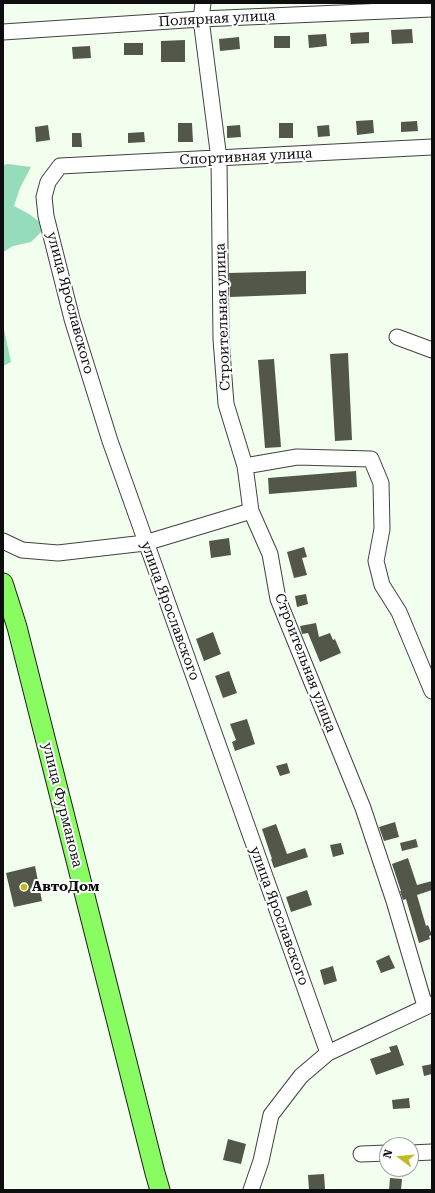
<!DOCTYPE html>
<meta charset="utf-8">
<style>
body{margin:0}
#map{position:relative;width:435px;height:1193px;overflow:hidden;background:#f2ffee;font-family:"Roboto Serif",serif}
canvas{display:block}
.frame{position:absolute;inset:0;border:4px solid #0e0e0e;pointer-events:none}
.north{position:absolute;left:379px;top:1137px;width:40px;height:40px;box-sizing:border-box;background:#fff;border:1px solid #9f9f9f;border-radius:50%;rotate:286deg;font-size:11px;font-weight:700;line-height:16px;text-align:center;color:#0e0e0e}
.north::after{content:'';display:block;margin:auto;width:14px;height:18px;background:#c2b821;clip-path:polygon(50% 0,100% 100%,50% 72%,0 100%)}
</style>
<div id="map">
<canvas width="435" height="1193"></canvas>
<div class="frame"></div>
<div class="north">N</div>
</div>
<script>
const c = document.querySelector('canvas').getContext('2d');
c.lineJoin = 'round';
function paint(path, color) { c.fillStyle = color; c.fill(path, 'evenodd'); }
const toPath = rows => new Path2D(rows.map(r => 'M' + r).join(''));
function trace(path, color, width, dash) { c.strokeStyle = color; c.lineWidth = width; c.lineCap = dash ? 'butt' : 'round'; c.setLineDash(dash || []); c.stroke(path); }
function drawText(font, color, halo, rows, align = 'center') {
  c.font = font + ' "Roboto Serif",serif'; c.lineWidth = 4; c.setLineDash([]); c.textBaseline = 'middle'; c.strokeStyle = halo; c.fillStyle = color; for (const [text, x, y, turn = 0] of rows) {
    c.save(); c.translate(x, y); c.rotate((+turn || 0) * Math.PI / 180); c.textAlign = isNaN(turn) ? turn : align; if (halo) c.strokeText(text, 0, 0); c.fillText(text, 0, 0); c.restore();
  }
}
const forest = toPath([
 [8,164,31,167,20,188,14,206,29,214,41,223,41,232,31,242,13,246,3,252,3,165],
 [3,325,11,362,3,366]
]);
const building = toPath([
 [412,29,413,43,392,44,391,30],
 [369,32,369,43,351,44,350,33],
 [326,34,327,46,309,48,308,35],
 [274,36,290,36,290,48,274,48],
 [239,37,240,49,220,51,219,39],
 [185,40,185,62,161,62,161,41],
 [124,43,143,43,143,55,124,55],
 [90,46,91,58,73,59,72,47],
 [373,120,374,133,357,135,356,121],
 [417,121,418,131,401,132,401,122],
 [178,123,192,123,193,142,178,142],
 [279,123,293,123,293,138,279,138],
 [48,125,50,140,36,142,35,127],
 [240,125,241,137,227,138,227,126],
 [329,125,330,136,318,137,317,126],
 [144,132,145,142,128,143,128,133],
 [72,133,81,133,82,147,72,147],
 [306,271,306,294,230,297,229,273],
 [348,353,352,440,335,441,330,354],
 [274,359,281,447,265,448,258,360],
 [356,471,357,487,269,494,268,478],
 [229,538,231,555,211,558,209,541],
 [304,547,307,557,302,558,307,575,294,578,287,552],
 [306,594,308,604,297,607,295,596],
 [316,623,319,637,330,633,333,640,335,639,341,653,320,662,308,633,302,634,300,626],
 [213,632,221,654,204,661,196,639],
 [229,671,237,693,223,698,215,676],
 [247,719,255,744,235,751,232,742,236,740,230,724],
 [287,763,290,773,280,776,276,766],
 [395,822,399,837,384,841,379,827],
 [276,824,287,854,305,848,308,857,274,868,271,859,272,859,262,829],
 [416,839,418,847,402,851,400,843],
 [341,843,344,854,333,857,330,845],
 [408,858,417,885,432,881,432,890,417,895,426,926,428,925,432,935,429,936,430,939,419,943,406,899,403,900,400,891,401,891,392,864],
 [35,866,42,901,14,907,6,873],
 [307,890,312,905,291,912,286,897],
 [389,955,395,968,381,973,376,961],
 [333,966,337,981,324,985,320,970],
 [397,1045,404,1065,376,1075,370,1059,391,1052,389,1047],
 [432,1064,432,1074,424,1076,422,1066],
 [409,1098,410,1108,393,1109,392,1100],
 [228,1139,246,1144,241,1164,223,1160],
 [324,1174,325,1189,309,1190,308,1175],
 [390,1178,402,1179,401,1190,389,1190]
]);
const minor = toPath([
 [203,3,201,19,219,159,221,339,226,404,245,466,251,511,270,554,278,599,363,808,394,901,425,1006],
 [3,32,201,19,432,9],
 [397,337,432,350],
 [245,466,297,457,371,459,381,483,382,529,376,561,382,585,399,612,432,691],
 [3,541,22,550,58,553,145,543,251,511],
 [328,1053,110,441,72,319,46,216,44,197,48,182,60,166,432,147],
 [411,1153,432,1152],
 [361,1154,387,1153],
 [251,1190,261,1161,271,1115,301,1076,328,1053,432,1004]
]);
const major = toPath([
 [3,583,17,627,155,1173,160,1190]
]);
const markers = [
 [24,887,4,"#c2b821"]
];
const streetNames = [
 ["Полярная улица",217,19,-3],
 ["Спортивная улица",246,157,-3],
 ["улица Ярославского",70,303,75],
 ["Строительная улица",223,317,-92],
 ["улица Ярославского",170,611,70],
 ["Строительная улица",305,663,69],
 ["улица Фурманова",62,805,76],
 ["улица Ярославского",279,916,70]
];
const poiNames = [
 ["АвтоДом",32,887]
];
paint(forest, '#95dcbb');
paint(building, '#52574a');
trace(minor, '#414141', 17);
trace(major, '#1f1f1f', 21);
trace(minor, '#fff', 15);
trace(major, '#89fc61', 19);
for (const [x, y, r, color] of markers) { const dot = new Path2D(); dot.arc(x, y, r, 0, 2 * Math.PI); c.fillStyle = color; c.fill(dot); trace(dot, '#fff', 1.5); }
drawText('14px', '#0e0e0e', '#fff', streetNames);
drawText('bold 14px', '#0e0e0e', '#fff', poiNames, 'left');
</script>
